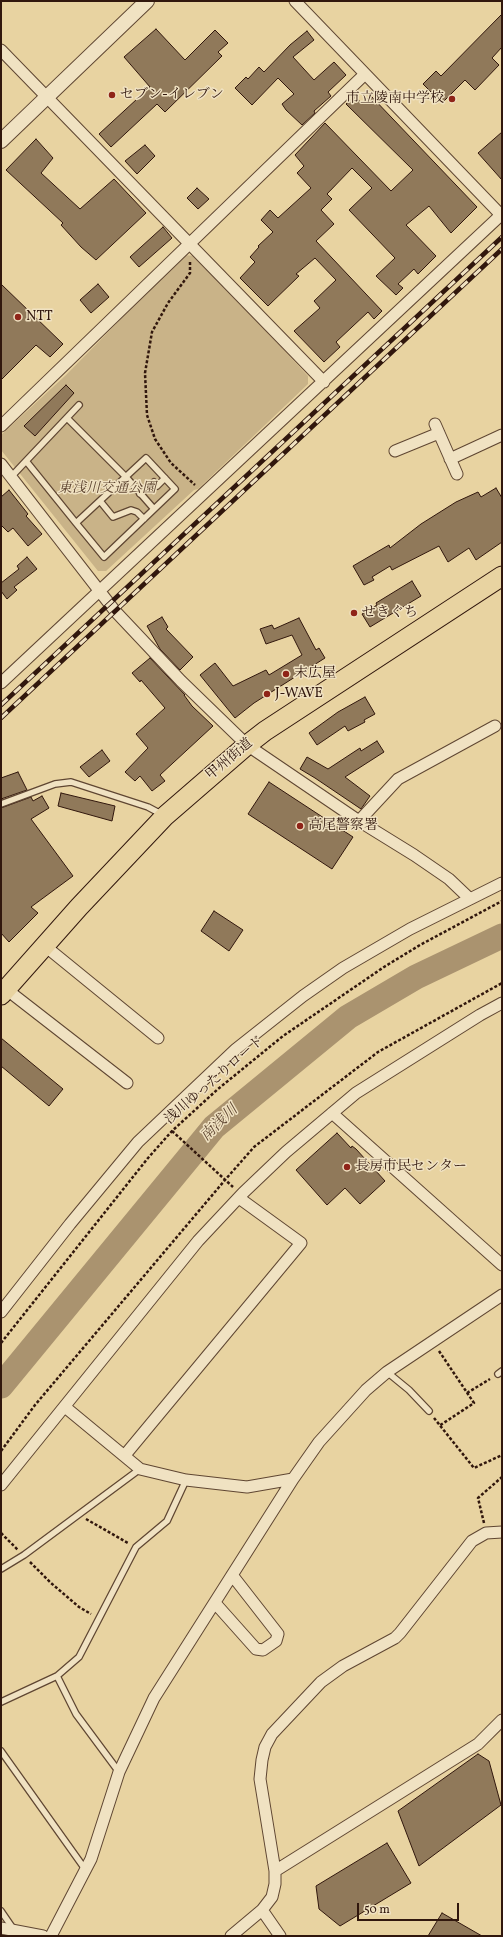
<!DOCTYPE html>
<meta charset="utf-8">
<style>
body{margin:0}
#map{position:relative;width:503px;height:1937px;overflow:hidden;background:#e8d3a1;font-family:Vollkorn,serif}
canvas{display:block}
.frame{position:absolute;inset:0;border:2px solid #31170d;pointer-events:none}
.scale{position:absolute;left:357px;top:1903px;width:102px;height:18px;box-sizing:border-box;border:2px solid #31170d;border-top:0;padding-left:5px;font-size:12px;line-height:14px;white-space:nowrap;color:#31170d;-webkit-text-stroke:3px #f0e2c2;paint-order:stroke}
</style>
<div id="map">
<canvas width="503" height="1937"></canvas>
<div class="frame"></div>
<div class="scale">50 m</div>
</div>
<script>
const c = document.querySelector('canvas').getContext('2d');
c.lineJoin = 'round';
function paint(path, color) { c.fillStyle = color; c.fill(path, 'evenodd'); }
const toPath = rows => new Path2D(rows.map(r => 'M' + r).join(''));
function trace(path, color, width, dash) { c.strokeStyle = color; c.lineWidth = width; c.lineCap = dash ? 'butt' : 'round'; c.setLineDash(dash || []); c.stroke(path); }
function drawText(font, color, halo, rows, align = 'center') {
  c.font = font + ' Vollkorn,"Noto Serif JP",serif'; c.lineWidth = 3; c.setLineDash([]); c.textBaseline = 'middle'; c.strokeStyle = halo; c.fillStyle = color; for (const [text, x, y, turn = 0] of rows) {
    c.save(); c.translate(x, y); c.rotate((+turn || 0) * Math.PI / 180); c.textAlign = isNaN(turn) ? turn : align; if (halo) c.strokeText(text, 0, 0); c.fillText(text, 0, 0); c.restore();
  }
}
const green = toPath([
 [184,255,196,256,308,376,308,384,198,489,194,490,106,571,98,571,1,450,1,435,66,375]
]);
const river = toPath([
 [1,1386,214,1127,348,1017,416,977,502,936]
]);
const building = toPath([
 [502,14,502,47,492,58,499,65,475,90,465,80,442,103,423,84,436,71,441,76,502,14],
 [156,29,185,60,215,30,228,43,218,52,222,56,165,112,157,104,111,147,99,134,150,87,124,57,156,29],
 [307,31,314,40,293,57,314,80,334,62,346,75,328,92,331,96,314,111,315,113,302,125,286,110,282,104,294,94,278,78,252,105,235,88,246,77,248,79,259,67,264,72,290,45,307,31],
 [355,96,362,104,371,96,477,207,451,233,429,206,406,225,436,256,418,274,414,269,398,284,403,288,396,295,376,276,395,258,349,210,372,188,352,168,327,194,332,199,321,210,334,224,316,241,382,311,374,319,368,312,336,342,340,347,324,362,294,331,320,308,314,301,336,280,315,258,296,274,299,276,268,306,240,278,255,262,250,257,259,247,258,246,273,232,261,220,270,210,278,218,311,188,297,173,304,166,295,155,325,123,391,191,413,170,346,104,355,96],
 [502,132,502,180,478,153,502,132],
 [36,139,53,158,41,173,80,209,114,179,146,213,96,260,81,247,61,225,63,223,6,170,36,139],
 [145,145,155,156,137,174,125,161,145,145],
 [197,188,209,199,198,209,187,198,197,188],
 [163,227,172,238,139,267,130,257,163,227],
 [1,284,63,344,50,357,36,345,1,380,1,284],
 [98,284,109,297,91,313,80,300,98,284],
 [66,385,74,393,35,436,24,426,66,385],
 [496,488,502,498,502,542,476,560,469,548,448,562,439,546,392,570,390,566,372,577,374,580,364,585,353,566,389,545,390,548,421,524,456,502,478,492,481,497,496,488],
 [9,490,28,514,26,516,42,534,28,546,13,528,8,532,1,525,1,497,9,490],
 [27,557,37,569,14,587,17,590,7,599,1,591,1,583,19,569,17,566,27,557],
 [412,581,421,596,370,627,362,614,377,605,376,603,412,581],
 [162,617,168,627,166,629,193,657,180,670,160,649,147,626,162,617],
 [299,618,316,650,319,648,325,658,254,703,235,718,200,675,215,663,233,686,266,670,269,675,302,655,292,635,266,644,260,629,272,625,274,629,299,618],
 [150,658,185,695,184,695,192,706,213,726,160,775,165,781,152,791,140,776,135,781,125,772,148,748,136,734,165,708,141,680,140,682,132,673,150,658],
 [365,697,375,714,364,720,365,722,348,731,345,726,317,745,309,733,338,712,365,697],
 [377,741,384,752,345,777,370,796,361,809,315,778,300,769,307,757,328,769,360,748,361,751,377,741],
 [102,750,110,761,89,777,80,767,102,750],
 [18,772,27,790,1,799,1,778,18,772],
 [269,782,353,837,332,869,248,814,269,782],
 [61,793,115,806,112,821,58,806,61,793],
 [42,796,49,808,31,819,73,876,31,907,38,913,9,942,1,933,1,808,31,797,33,801,42,796],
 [214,911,243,930,229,951,201,931,214,911],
 [1,1038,63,1089,49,1106,1,1066,1,1038],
 [337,1133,351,1148,352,1146,356,1149,385,1181,360,1204,345,1188,327,1205,296,1170,337,1133],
 [478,1754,489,1761,501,1805,419,1866,398,1811,478,1754],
 [387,1843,411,1883,340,1926,319,1909,316,1886,387,1843],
 [442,1913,482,1936,428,1936,442,1913]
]);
const path = toPath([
 [190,262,190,273,168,303,152,332,145,373,147,415,155,439,171,463,195,485],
 [172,1131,233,1187],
 [1,1343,148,1158,172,1131,218,1089,283,1036,384,967,420,945,502,901],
 [439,1351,474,1403,439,1426],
 [467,1393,490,1379],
 [434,1418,474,1468,502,1455],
 [1,1451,35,1405,225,1180,254,1147,378,1052,502,983],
 [86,1519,128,1543],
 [484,1523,478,1498,502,1477],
 [1,1533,18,1550],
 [30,1562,51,1583,79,1607,91,1614]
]);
const service = toPath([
 [67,418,126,477,154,509],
 [11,477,26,461],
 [140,494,154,482,157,486,165,478],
 [100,501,113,517,131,510,137,512,144,519],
 [76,523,146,458,175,489,104,557,76,523,26,461,79,405],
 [1,804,55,784,71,782,148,807,163,815],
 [387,1372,409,1390,429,1411],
 [498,1374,502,1371],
 [1,1569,24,1555,140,1469],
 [57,1676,76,1714,119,1772],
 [1,1702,57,1676,79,1657,136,1547,167,1521,186,1480],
 [1,1751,85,1869],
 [1,1911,14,1930]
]);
const minor = toPath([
 [295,1,501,215],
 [1,50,324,382],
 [435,424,457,474],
 [1,426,365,74],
 [395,451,439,433],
 [450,459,502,435],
 [1,464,115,611,181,681,247,745,359,821,414,855,449,879,470,899],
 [1,683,502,214],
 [359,821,398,779,495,726],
 [45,946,158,1038],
 [6,989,127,1083],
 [332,1113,502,1265],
 [1,1312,70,1224,138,1142,236,1049,303,996,343,968,410,929,502,883],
 [65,1407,140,1469,186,1480,247,1487,293,1479],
 [125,1455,301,1243,239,1198],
 [1,1485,198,1241,243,1193,286,1152,356,1093,480,1015,502,1003],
 [215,1603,256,1649,263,1650,276,1641,278,1634,232,1575],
 [275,1871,478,1744,502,1720],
 [262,1910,280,1936],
 [1,1928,43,1936],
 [51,1936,91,1859,119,1772,154,1698,293,1479,319,1442,366,1390,387,1372,502,1295],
 [231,1936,262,1910,272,1897,275,1884,275,1871,260,1779,262,1760,265,1747,272,1734,321,1682,343,1666,395,1638,400,1633,472,1541,486,1533,502,1532]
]);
const tertiary = toPath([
 [1,141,147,1]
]);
const trunk = toPath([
 [1,995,79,907,165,816,247,745,265,731,502,576]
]);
const rail = toPath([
 [1,705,502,237],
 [1,718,502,249]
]);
const markers = [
 [112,95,4,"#8f2418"],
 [452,99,4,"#8f2418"],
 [18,317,4,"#8f2418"],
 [354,613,4,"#8f2418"],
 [286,674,4,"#8f2418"],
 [267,694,4,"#8f2418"],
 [300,826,4,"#8f2418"],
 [347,1167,4,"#8f2418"]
];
const poiNames = [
 ["セブン-イレブン",120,95],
 ["市立陵南中学校",444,99,"right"],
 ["NTT",26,317],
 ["せきぐち",362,613],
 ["末広屋",294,674],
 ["J-WAVE",275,694],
 ["高尾警察署",308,826],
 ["長房市民センター",355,1167]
];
const parkNames = [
 ["東浅川交通公園",107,489]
];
const streetNames = [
 ["甲州街道",230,760,-40],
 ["浅川ゆったりロード",215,1081,-41]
];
const waterNames = [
 ["南浅川",220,1124,-44]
];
paint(green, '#c9b388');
trace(river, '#aa936f', 25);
paint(building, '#90795a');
trace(building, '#31170d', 1);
trace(service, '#5f4632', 8);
trace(minor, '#5f4632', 13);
trace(tertiary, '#5f4632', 16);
trace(trunk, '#31170d', 21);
trace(path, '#31170d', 2.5, [3, 2]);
trace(service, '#f0e2c2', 5.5);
trace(minor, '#f0e2c2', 11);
trace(tertiary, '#f0e2c2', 14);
trace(trunk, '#e8d3a1', 19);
trace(rail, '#31170d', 4.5);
trace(rail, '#f0e2c2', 3, [9]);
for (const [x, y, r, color] of markers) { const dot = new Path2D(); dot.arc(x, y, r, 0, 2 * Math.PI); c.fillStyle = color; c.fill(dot); trace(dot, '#f0e2c2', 1.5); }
drawText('14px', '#31170d', '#f0e2c2', poiNames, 'left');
drawText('italic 14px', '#5f4632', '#f0e2c2', parkNames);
drawText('14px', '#31170d', '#f0e2c2', streetNames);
drawText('italic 15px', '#614934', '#f0e2c2', waterNames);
</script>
